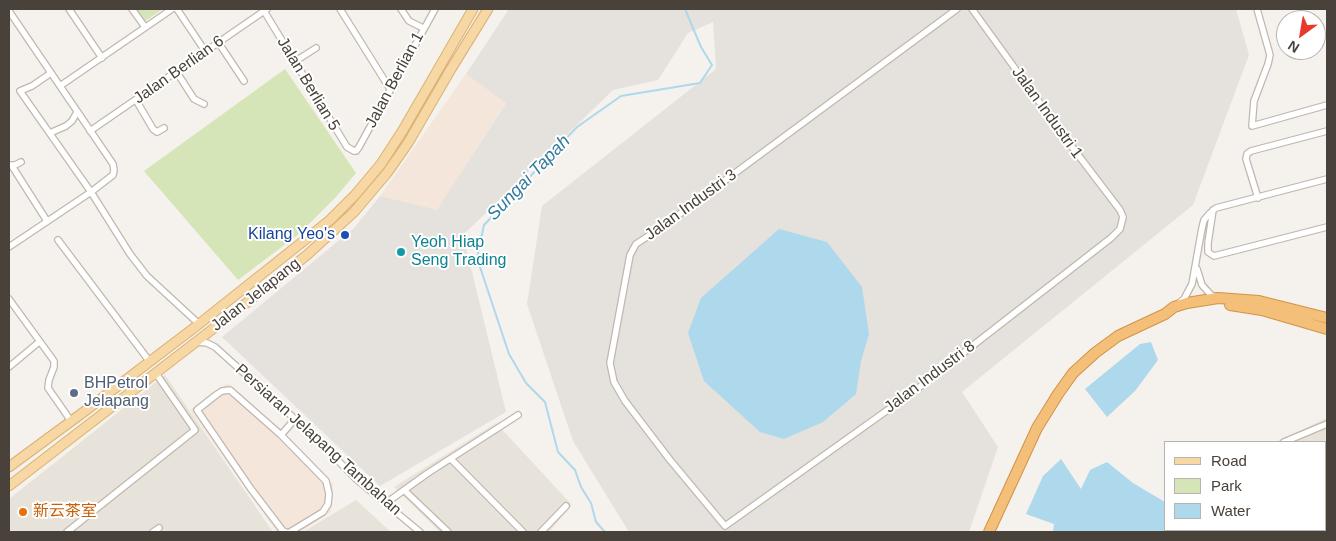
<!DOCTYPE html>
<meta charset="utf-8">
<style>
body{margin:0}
#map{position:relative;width:1336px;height:541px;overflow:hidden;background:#f5f1ec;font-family:Arial,sans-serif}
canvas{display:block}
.frame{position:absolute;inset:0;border:10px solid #49423a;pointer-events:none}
.legend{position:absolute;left:1164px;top:441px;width:162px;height:90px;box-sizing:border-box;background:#fff;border:1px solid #b6b3b0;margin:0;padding:6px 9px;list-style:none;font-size:15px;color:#49423a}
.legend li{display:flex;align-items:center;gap:10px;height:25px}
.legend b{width:25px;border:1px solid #b6b3b0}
.north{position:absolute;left:1276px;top:10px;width:50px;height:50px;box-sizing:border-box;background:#fff;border:1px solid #b6b3b0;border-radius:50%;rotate:212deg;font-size:14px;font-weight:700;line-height:20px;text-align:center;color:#49423a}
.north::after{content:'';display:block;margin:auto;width:18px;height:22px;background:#e9392e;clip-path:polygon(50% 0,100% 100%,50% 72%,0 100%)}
</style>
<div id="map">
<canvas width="1336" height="541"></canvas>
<div class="frame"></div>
<ul class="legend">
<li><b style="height:6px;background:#f7d7a3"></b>Road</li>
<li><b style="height:14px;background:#d5e5b8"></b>Park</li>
<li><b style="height:14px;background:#aed8ec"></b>Water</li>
</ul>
<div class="north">N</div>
</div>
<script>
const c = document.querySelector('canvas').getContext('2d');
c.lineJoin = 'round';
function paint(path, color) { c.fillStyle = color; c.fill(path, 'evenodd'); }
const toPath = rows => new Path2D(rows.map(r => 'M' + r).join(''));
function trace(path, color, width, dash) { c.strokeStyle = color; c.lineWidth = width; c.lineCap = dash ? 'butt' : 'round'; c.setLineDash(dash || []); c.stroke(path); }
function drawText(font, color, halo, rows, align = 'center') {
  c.font = font + ' Arial,"Noto Sans SC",sans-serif'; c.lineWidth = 4; c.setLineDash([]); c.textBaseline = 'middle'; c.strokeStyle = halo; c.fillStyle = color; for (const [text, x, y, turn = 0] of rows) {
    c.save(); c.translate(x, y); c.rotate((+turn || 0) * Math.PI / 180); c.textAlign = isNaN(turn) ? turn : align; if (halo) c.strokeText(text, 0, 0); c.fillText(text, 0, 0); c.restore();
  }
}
const residential = toPath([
 [165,375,273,532,9,532,9,499],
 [1327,418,1327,532,1250,532,1248,530,1325,530,1325,442,1275,442],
 [496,423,572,505,549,532,440,532,394,487],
 [356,500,391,532,303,532]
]);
const commercial = toPath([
 [466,74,506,102,437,211,380,196],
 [228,383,333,484,331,512,300,532,277,532,190,410]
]);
const industrial = toPath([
 [509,9,1236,9,1249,55,1193,205,962,392,998,447,969,532,629,532,573,441,527,304,542,206,716,69,713,22,688,33,658,80,613,90,463,235,506,412,380,486,222,337,354,228,380,196,437,210,506,103,466,74]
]);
const green = toPath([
 [136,9,163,9,145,21],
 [285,69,356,173,335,198,300,233,238,280,144,171]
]);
const water = toPath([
 [779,229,827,242,862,287,869,334,861,361,856,394,823,422,784,439,760,432,704,381,688,333,701,298],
 [1151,342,1158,360,1135,391,1107,417,1085,389,1140,344],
 [1061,459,1081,489,1090,470,1107,462,1133,483,1165,502,1165,530,1213,530,1217,532,1053,532,1054,524,1026,514,1043,476]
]);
const stream = toPath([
 [605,532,596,522,591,503,581,487,575,470,558,452,545,402,526,383,509,354,477,258,484,225,577,127,621,96,700,83,712,65,701,47,685,9]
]);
const street = toPath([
 [69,9,102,58],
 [132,9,145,27],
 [177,9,205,51],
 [340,9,390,89],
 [401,9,409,21,423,28],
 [957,9,662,227,636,244,630,255,610,363,614,382,625,401,670,460,725,526,917,389,1111,238,1120,229,1123,217,1120,210,1069,143,972,9],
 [1257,9,1270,55,1268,64,1254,101,1252,126,1327,105],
 [9,11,113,164,114,170,113,175,91,192,9,247],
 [264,11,347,147,354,151,356,151,359,147,435,9],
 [218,42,244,81],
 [294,62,316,48],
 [176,71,194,99,204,104],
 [51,73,32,86,20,91,91,192,130,254,147,276,199,324],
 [60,86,172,9],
 [136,100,153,129,157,132,164,128],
 [90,131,267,9],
 [50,133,66,126,72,121,77,112],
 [9,165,15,165,21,162],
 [12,166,47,221],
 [1258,198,1246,159,1247,154,1251,151,1327,131],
 [1213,210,1208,243,1208,252,1214,256,1327,227],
 [58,240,150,362],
 [1197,269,1202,285,1211,295,1216,297],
 [9,299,54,361,54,367,49,380,48,388,71,421],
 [1179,303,1184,299,1192,284,1202,228,1204,220,1210,213,1216,208,1327,179],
 [198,342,207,343,215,347,315,437,356,479,420,532],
 [9,367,39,342],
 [281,435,295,419],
 [1284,442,1327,424],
 [451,459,523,532],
 [1325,477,1327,476],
 [404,490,448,532],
 [386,503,428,473,518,415],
 [67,532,195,430,155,372],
 [153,532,159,528],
 [286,532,283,531,251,489,197,410,216,395,222,391,230,390,281,435,326,481,329,494,328,504,323,512,290,532],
 [541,532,566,506],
 [1320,532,1327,529]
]);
const primary = toPath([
 [9,467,85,411,199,324,330,220,355,195,381,164,403,130,473,9],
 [9,486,240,308,307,255,354,212,387,173,408,143,451,69,488,9]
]);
const highway = toPath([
 [1230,305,1262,310,1327,329],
 [989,532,1037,428,1058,394,1073,373,1095,353,1118,336,1165,314,1174,307,1187,303,1218,298,1259,301,1327,318]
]);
const markers = [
 [345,235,5,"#1a4fb4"],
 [401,252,5,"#0f9aa8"],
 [74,393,5,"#5c6f8a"],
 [23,512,5,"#e8710a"]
];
const streetNames = [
 ["Jalan Berlian 6",179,70,-35],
 ["Jalan Berlian 1",395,80,-62],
 ["Jalan Berlian 5",308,84,59],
 ["Jalan Industri 1",1047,113,54],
 ["Jalan Industri 3",691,205,-36],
 ["Jalan Jelapang",256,295,-38],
 ["Jalan Industri 8",930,377,-37],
 ["Persiaran Jelapang Tambahan",318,440,42]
];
const transitNames = [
 ["Kilang Yeo's",335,235]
];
const cultureNames = [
 ["Yeoh Hiap",411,243],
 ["Seng Trading",411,261]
];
const serviceNames = [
 ["BHPetrol",84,384],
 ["Jelapang",84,402]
];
const foodNames = [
 ["新云茶室",33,512]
];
const waterNames = [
 ["Sungai Tapah",529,178,-46]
];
paint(residential, '#e8e3da');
paint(commercial, '#f4e6da');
paint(industrial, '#e5e1dd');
paint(green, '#d5e5b8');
paint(water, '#aed8ec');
trace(stream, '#aed8ec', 2);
trace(street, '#c0b8af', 8);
trace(primary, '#dbb273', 11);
trace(highway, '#d29349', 12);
trace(street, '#fff', 5.5);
trace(primary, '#f7d7a3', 9);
trace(highway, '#f3bf79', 10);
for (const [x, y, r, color] of markers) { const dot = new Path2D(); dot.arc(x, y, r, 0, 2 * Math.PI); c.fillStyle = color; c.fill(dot); trace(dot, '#fff', 2); }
drawText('16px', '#49423a', '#fff', streetNames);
drawText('16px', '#164399', '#fff', transitNames, 'right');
drawText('16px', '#0d838f', '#fff', cultureNames, 'left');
drawText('16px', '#4e5e75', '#fff', serviceNames, 'left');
drawText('16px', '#c56008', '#fff', foodNames, 'left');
drawText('italic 18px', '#367c9e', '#fff', waterNames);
</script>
